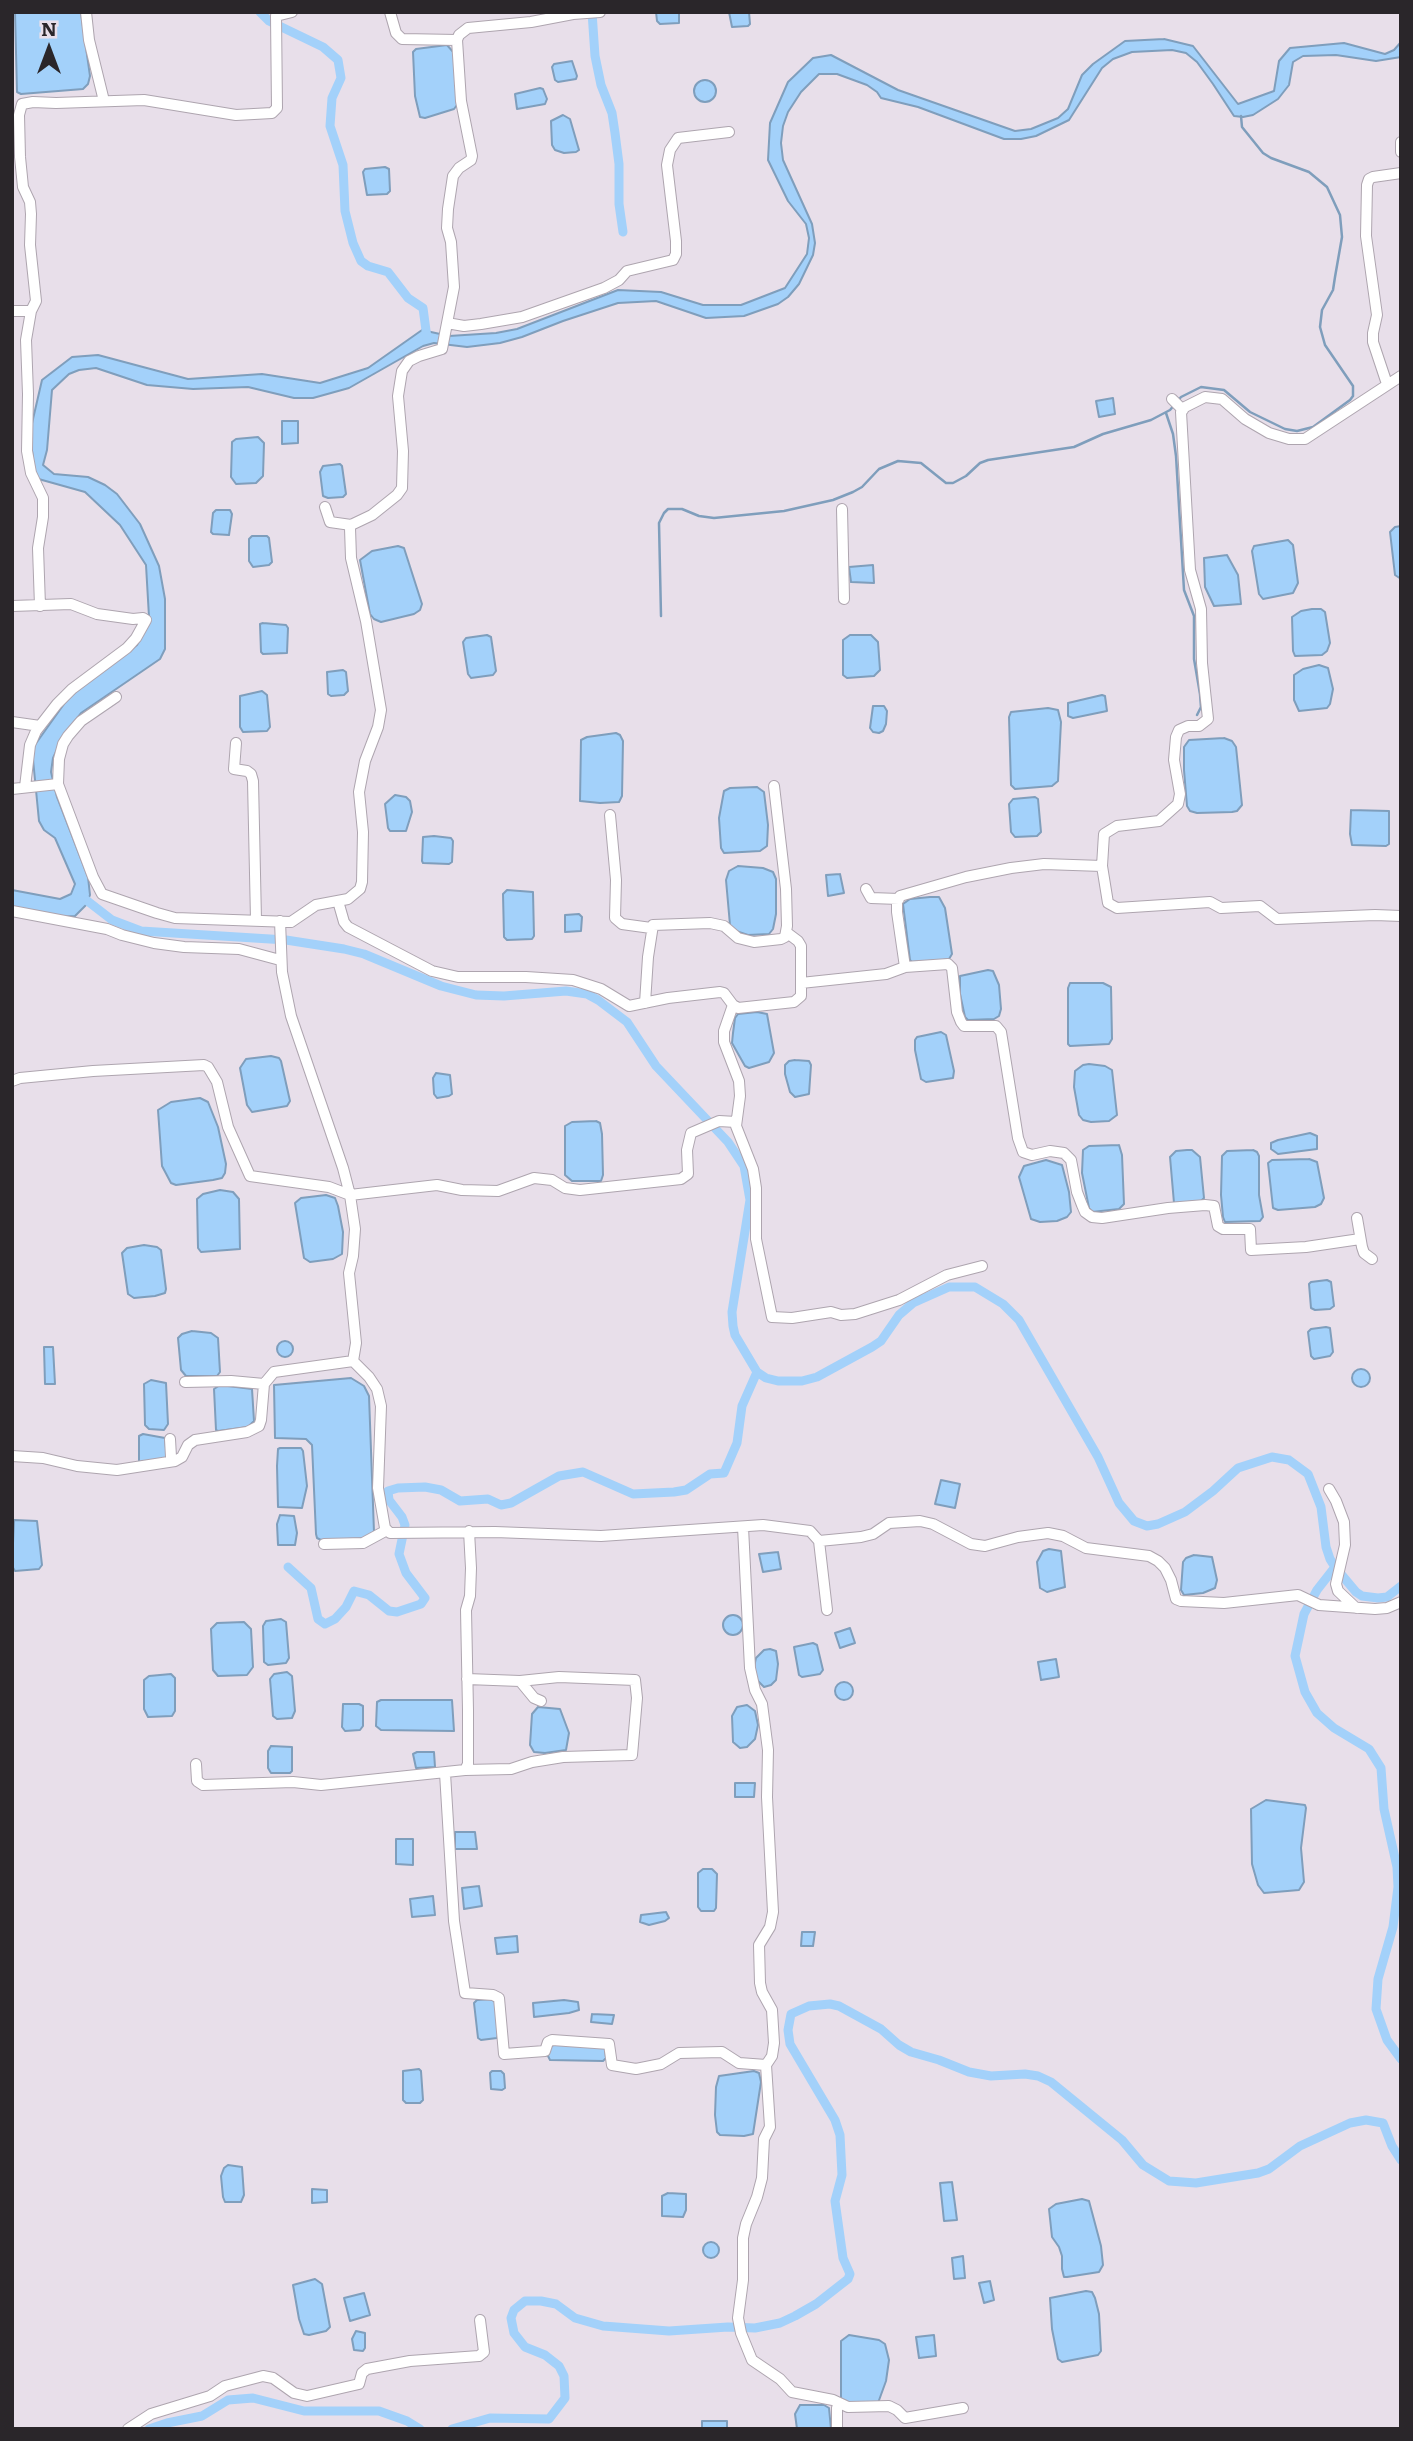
<!DOCTYPE html>
<style>
body{margin:0}
#map{position:relative;width:1413px;height:2441px;overflow:hidden;background:#e8dfea;font-family:Literata,serif}
canvas{display:block}
.frame{position:absolute;inset:0;border:14px solid #2a262a;pointer-events:none}
.north{position:absolute;left:14px;top:14px;width:70px;height:70px;-webkit-text-stroke:5px #e8dfea;paint-order:stroke;rotate:0deg;font-size:19px;font-weight:700;line-height:28px;text-align:center;color:#2a262a}
.north::after{content:'';display:block;margin:auto;width:24px;height:32px;background:#2a262a;clip-path:polygon(50% 0,100% 100%,50% 72%,0 100%)}
</style>
<div id="map">
<canvas width="1413" height="2441"></canvas>
<div class="frame"></div>
<div class="north">N</div>
</div>
<script>
const c = document.querySelector('canvas').getContext('2d');
c.lineJoin = 'round';
function paint(path, color) { c.fillStyle = color; c.fill(path, 'evenodd'); }
const toPath = rows => new Path2D(rows.map(r => 'M' + r).join(''));
function trace(path, color, width, dash) { c.strokeStyle = color; c.lineWidth = width; c.lineCap = dash ? 'butt' : 'round'; c.setLineDash(dash || []); c.stroke(path); }
const water = toPath([
 [15,12,81,12,90,76,88,84,83,89,21,94,17,92,15,12],
 [656,12,679,12,679,23,660,24,657,21,656,12],
 [729,12,749,12,750,24,748,26,732,27,729,12],
 [1164,39,1193,46,1238,104,1274,91,1279,61,1290,48,1344,43,1385,54,1394,50,1401,42,1401,57,1376,61,1336,55,1303,56,1293,62,1289,85,1278,99,1253,115,1243,117,1234,116,1213,84,1197,62,1186,53,1172,50,1132,52,1113,59,1102,68,1069,120,1036,136,1021,139,1004,139,918,107,881,98,877,92,867,85,837,74,819,74,801,92,788,112,783,126,781,143,783,160,812,224,815,243,813,255,799,284,788,297,778,304,744,316,706,318,656,301,618,303,563,321,522,337,500,343,467,347,434,343,423,346,349,388,313,398,294,398,248,387,193,389,147,385,96,368,79,370,69,374,52,390,47,450,43,465,54,474,88,477,105,485,117,494,140,524,159,566,165,599,165,649,160,659,81,713,65,733,53,758,51,772,57,797,88,877,90,895,86,905,75,916,58,917,12,910,12,890,60,899,71,894,75,884,55,838,44,830,39,821,32,749,69,697,137,645,149,617,146,565,120,525,85,492,35,478,30,432,42,380,72,357,98,355,188,379,262,374,320,383,368,368,422,330,449,336,496,333,517,329,618,290,661,292,703,305,741,305,785,288,807,254,809,238,806,224,788,201,768,160,770,123,788,82,813,58,831,55,898,90,1015,131,1031,129,1058,118,1068,109,1082,75,1093,64,1125,41,1164,39],
 [447,45,454,53,457,105,454,109,425,118,420,117,415,96,413,52,416,49,447,45],
 [572,61,577,76,576,79,558,82,555,80,552,67,554,64,572,61],
 '694 91a11 11 0 1 1 22 0a11 11 0 1 1-22 0Z',
 [540,88,543,89,547,99,545,104,517,109,515,94,540,88],
 [563,115,570,119,579,150,576,152,564,153,555,150,552,145,551,121,563,115],
 [385,167,389,169,390,191,387,194,367,195,363,172,365,169,385,167],
 [1113,398,1115,414,1099,417,1096,401,1113,398],
 [282,421,298,421,298,443,282,444,282,421],
 [258,437,264,443,263,476,256,483,236,484,231,477,232,442,236,439,258,437],
 [340,464,342,466,346,494,343,497,328,498,323,496,320,472,323,466,340,464],
 [216,510,230,510,232,514,229,535,213,534,211,532,213,513,216,510],
 [1401,526,1401,579,1395,575,1390,532,1395,527,1401,526],
 [252,536,267,536,269,538,272,562,269,565,253,567,249,561,249,539,252,536],
 [1288,540,1293,545,1298,583,1293,593,1263,599,1259,594,1252,551,1254,546,1288,540],
 [398,546,404,548,422,604,420,610,414,614,381,622,374,619,370,614,360,560,372,551,398,546],
 [1227,555,1238,575,1241,604,1214,606,1205,587,1204,558,1227,555],
 [873,565,874,583,851,582,849,567,873,565],
 [1312,609,1321,609,1325,612,1330,643,1327,651,1322,655,1295,656,1293,651,1292,617,1301,611,1312,609],
 [263,623,286,625,288,628,287,653,263,654,261,652,260,624,263,623],
 [487,635,491,637,496,671,493,675,471,678,468,674,463,642,466,638,487,635],
 [850,635,871,635,878,642,880,670,874,676,847,678,843,675,843,640,850,635],
 [1319,665,1328,668,1333,689,1330,704,1327,708,1299,711,1294,700,1294,675,1303,669,1319,665],
 [343,670,346,672,348,691,344,695,331,696,328,694,327,672,343,670],
 [262,691,267,695,270,727,267,731,243,732,240,727,240,696,262,691],
 [1102,695,1105,696,1107,711,1073,718,1068,716,1068,703,1102,695],
 [873,706,884,706,887,711,886,724,883,731,879,733,873,732,870,728,873,706],
 [1048,708,1058,710,1061,722,1058,781,1052,786,1015,789,1011,785,1009,717,1011,712,1048,708],
 [616,733,620,735,623,741,622,796,619,802,600,803,580,801,581,740,587,737,616,733],
 [1224,738,1232,741,1236,747,1242,805,1237,811,1232,812,1197,813,1190,811,1187,806,1184,770,1184,747,1189,740,1224,738],
 [757,787,764,792,768,825,767,846,760,851,724,853,721,848,719,818,724,791,730,788,757,787],
 [395,795,406,797,410,801,412,812,406,831,390,831,388,828,385,804,395,795],
 [1035,797,1038,799,1041,832,1037,836,1015,837,1011,832,1009,804,1013,799,1035,797],
 [1351,810,1389,811,1389,844,1386,846,1352,845,1350,834,1351,810],
 [434,836,451,838,453,841,452,862,449,864,423,863,422,861,423,837,434,836],
 [738,866,763,868,773,872,776,879,776,914,773,929,769,934,748,935,733,930,730,925,726,880,729,871,738,866],
 [840,874,844,893,828,896,826,875,840,874],
 [507,890,533,892,534,936,532,939,507,940,504,937,503,894,507,890],
 [930,897,939,897,945,908,952,954,949,959,943,960,912,962,910,960,903,904,910,899,930,897],
 [579,914,582,917,581,931,565,932,565,915,579,914],
 [988,970,993,971,999,985,1001,1009,999,1016,994,1019,968,1020,965,1017,960,994,960,976,988,970],
 [1070,983,1103,983,1111,987,1112,1039,1109,1044,1070,1046,1068,1044,1068,988,1070,983],
 [757,1012,767,1014,774,1053,769,1062,749,1068,745,1066,732,1043,733,1033,735,1018,738,1014,757,1012],
 [941,1032,946,1035,954,1071,953,1078,926,1082,921,1079,915,1050,915,1040,917,1037,941,1032],
 [271,1056,279,1058,281,1061,290,1101,287,1106,252,1112,247,1105,240,1068,246,1059,271,1056],
 [795,1060,809,1061,811,1065,809,1094,795,1097,790,1092,785,1074,785,1065,789,1061,795,1060],
 [1089,1064,1105,1066,1112,1070,1117,1115,1109,1121,1091,1122,1083,1120,1079,1115,1074,1087,1075,1071,1083,1065,1089,1064],
 [436,1073,450,1075,452,1094,449,1096,437,1098,434,1094,433,1078,436,1073],
 [200,1098,208,1102,218,1127,226,1164,225,1173,222,1178,213,1180,176,1185,171,1183,162,1166,158,1110,171,1102,200,1098],
 [596,1121,600,1123,602,1134,603,1175,601,1181,572,1181,565,1175,565,1126,572,1122,596,1121],
 [1310,1133,1317,1136,1317,1149,1278,1154,1271,1149,1271,1143,1278,1140,1310,1133],
 [1119,1145,1122,1155,1124,1204,1119,1209,1092,1212,1089,1208,1082,1173,1083,1150,1089,1146,1119,1145],
 [1187,1150,1192,1150,1200,1157,1204,1198,1201,1201,1174,1203,1170,1157,1176,1151,1187,1150],
 [1253,1150,1257,1152,1259,1156,1259,1195,1263,1217,1260,1221,1225,1222,1223,1217,1221,1195,1222,1156,1227,1151,1253,1150],
 [1309,1159,1317,1162,1324,1198,1321,1204,1315,1207,1278,1210,1273,1208,1268,1163,1272,1160,1309,1159],
 [1046,1160,1062,1165,1069,1192,1071,1212,1067,1217,1057,1221,1040,1222,1031,1219,1019,1177,1024,1166,1046,1160],
 [220,1190,233,1192,239,1199,240,1249,201,1252,198,1248,197,1199,203,1194,220,1190],
 [326,1195,335,1198,338,1206,343,1232,342,1254,333,1259,310,1262,304,1258,295,1203,301,1198,326,1195],
 [144,1245,157,1247,161,1250,166,1289,165,1293,155,1296,134,1298,128,1294,122,1253,127,1248,144,1245],
 [1327,1280,1331,1282,1334,1306,1330,1309,1315,1310,1311,1308,1309,1284,1311,1282,1327,1280],
 [1326,1327,1330,1328,1333,1352,1330,1356,1314,1359,1311,1356,1308,1332,1311,1329,1326,1327],
 [192,1331,211,1333,218,1338,220,1372,217,1376,186,1376,181,1370,178,1338,182,1334,192,1331],
 '277 1349a8 8 0 1 1 16 0a8 8 0 1 1-16 0Z',
 [44,1347,53,1347,55,1384,45,1384,44,1347],
 '1352 1378a9 9 0 1 1 18 0a9 9 0 1 1-18 0Z',
 [351,1378,364,1386,369,1396,374,1532,371,1538,321,1540,317,1538,316,1534,312,1445,306,1439,275,1438,274,1385,351,1378],
 [151,1380,166,1383,168,1424,164,1430,149,1429,145,1425,144,1384,151,1380],
 [220,1385,252,1389,254,1421,248,1427,218,1431,216,1430,214,1389,220,1385],
 [143,1434,165,1438,167,1459,139,1462,139,1436,143,1434],
 [280,1448,301,1448,303,1451,307,1486,302,1508,278,1507,277,1466,278,1449,280,1448],
 [941,1480,960,1484,955,1508,935,1504,941,1480],
 [280,1515,294,1516,297,1533,295,1545,278,1545,277,1524,280,1515],
 [14,1520,37,1521,42,1565,39,1569,15,1571,12,1566,14,1520],
 [1049,1549,1061,1551,1065,1587,1047,1592,1040,1588,1037,1562,1043,1551,1049,1549],
 [778,1552,781,1569,763,1572,759,1554,778,1552],
 [1194,1555,1212,1557,1217,1580,1215,1588,1203,1593,1184,1595,1181,1590,1183,1562,1186,1558,1194,1555],
 '723 1625a10 10 0 1 1 20 0a10 10 0 1 1-20 0Z',
 [281,1619,286,1622,289,1658,286,1663,268,1665,264,1662,263,1626,266,1621,281,1619],
 [244,1622,251,1629,253,1667,247,1675,218,1676,213,1670,211,1629,217,1623,244,1622],
 [850,1628,855,1643,840,1648,835,1633,850,1628],
 [813,1643,817,1645,823,1670,820,1674,802,1677,799,1675,794,1647,813,1643],
 [770,1649,776,1651,778,1664,776,1680,771,1685,764,1687,757,1680,754,1667,756,1658,764,1650,770,1649],
 [1056,1659,1059,1677,1041,1680,1038,1662,1056,1659],
 [287,1672,292,1676,295,1711,292,1718,277,1719,273,1716,270,1679,274,1674,287,1672],
 [171,1674,175,1678,175,1711,172,1716,148,1717,144,1709,144,1680,149,1676,171,1674],
 '835 1691a9 9 0 1 1 18 0a9 9 0 1 1-18 0Z',
 [381,1700,452,1700,454,1731,381,1730,376,1726,377,1702,381,1700],
 [343,1704,359,1704,363,1706,363,1726,360,1730,345,1731,342,1727,343,1704],
 [747,1705,755,1711,758,1725,755,1739,747,1747,740,1748,733,1742,732,1716,737,1707,747,1705],
 [538,1707,560,1709,569,1733,566,1750,545,1753,534,1752,530,1745,532,1714,538,1707],
 [271,1746,292,1747,292,1771,290,1773,271,1773,268,1768,268,1751,271,1746],
 [417,1752,434,1752,435,1767,416,1768,413,1754,417,1752],
 [735,1783,755,1783,754,1797,735,1797,735,1783],
 [1266,1800,1305,1805,1306,1808,1301,1848,1304,1882,1299,1890,1264,1893,1258,1885,1252,1864,1251,1809,1266,1800],
 [455,1832,475,1832,477,1849,455,1849,455,1832],
 [396,1839,413,1839,413,1865,396,1864,396,1839],
 [703,1869,712,1869,717,1874,716,1908,714,1911,701,1911,698,1907,698,1873,703,1869],
 [479,1886,482,1906,464,1909,462,1888,479,1886],
 [433,1896,435,1915,412,1917,410,1899,433,1896],
 [666,1912,669,1918,665,1921,649,1925,640,1922,641,1915,666,1912],
 [802,1932,815,1932,813,1946,801,1946,802,1932],
 [517,1936,518,1952,497,1954,495,1938,517,1936],
 [491,1999,495,2002,498,2035,497,2038,481,2040,478,2038,474,2003,477,2000,491,1999],
 [564,2000,578,2002,579,2010,569,2013,534,2017,533,2003,564,2000],
 [592,2014,614,2015,612,2024,591,2022,592,2014],
 [556,2044,605,2048,606,2058,603,2061,550,2060,547,2054,551,2046,556,2044],
 [419,2069,421,2071,423,2100,420,2103,406,2103,403,2100,403,2071,419,2069],
 [492,2071,501,2071,504,2074,505,2088,502,2090,491,2089,490,2073,492,2071],
 [754,2071,759,2073,761,2082,753,2134,744,2136,720,2135,717,2132,715,2115,716,2087,719,2076,754,2071],
 [228,2165,242,2167,244,2195,241,2202,225,2202,223,2197,221,2176,224,2168,228,2165],
 [952,2182,957,2220,944,2221,940,2183,952,2182],
 [312,2189,327,2190,327,2202,312,2203,312,2189],
 [668,2193,686,2194,686,2210,683,2217,662,2216,662,2196,668,2193],
 [1082,2199,1089,2201,1101,2246,1103,2265,1099,2272,1067,2277,1064,2277,1062,2269,1062,2256,1059,2247,1052,2237,1049,2209,1056,2204,1082,2199],
 '703 2250a8 8 0 1 1 16 0a8 8 0 1 1-16 0Z',
 [963,2256,965,2278,954,2279,952,2258,963,2256],
 [315,2279,322,2284,330,2327,326,2331,309,2335,304,2334,299,2319,293,2285,315,2279],
 [990,2281,994,2300,984,2303,979,2283,990,2281],
 [1086,2291,1092,2292,1095,2298,1099,2314,1101,2351,1098,2355,1062,2362,1058,2359,1052,2329,1050,2298,1086,2291],
 [364,2293,370,2315,350,2321,344,2298,364,2293],
 [356,2331,365,2333,365,2348,363,2351,354,2350,352,2339,356,2331],
 [849,2335,879,2340,885,2344,889,2360,886,2381,878,2403,843,2402,841,2398,841,2341,849,2335],
 [934,2335,936,2356,919,2358,916,2337,934,2335],
 [800,2405,824,2405,829,2408,831,2429,797,2429,795,2414,800,2405],
 [702,2421,727,2421,727,2429,702,2429,702,2421]
]);
const stream = toPath([
 [1166,413,1173,434,1176,456,1184,590,1194,616,1194,659,1200,694,1201,707,1197,715],
 [661,616,659,523,664,513,668,509,682,509,699,516,714,518,784,511,833,500,853,492,862,487,879,469,898,461,921,463,946,483,953,483,966,476,980,463,988,460,1074,447,1103,434,1151,420,1170,410,1181,397,1201,387,1224,390,1250,412,1285,429,1297,431,1313,427,1350,400,1353,396,1353,386,1325,345,1320,327,1322,310,1333,290,1335,277,1342,237,1340,215,1327,187,1309,172,1271,158,1263,153,1242,127,1241,116],
 [458,2426,459,2429]
]);
const canal = toPath([
 [260,12,269,21,323,47,338,60,341,78,332,98,330,126,343,165,345,211,353,243,361,261,368,266,388,272,408,298,423,308,427,338],
 [592,12,595,56,601,85,612,113,615,133,619,164,619,204,623,232],
 [81,896,112,920,141,931,286,940,344,949,364,954,441,986,476,995,504,996,566,991,587,994,598,1000,627,1022,656,1066,728,1142,744,1166,750,1200,732,1312,733,1326,735,1335,757,1372,766,1378,778,1381,802,1381,817,1377,872,1347,881,1341,899,1315,913,1303,949,1287,975,1287,1003,1304,1019,1320,1098,1457,1119,1503,1134,1521,1147,1526,1158,1524,1185,1512,1213,1491,1238,1468,1272,1457,1289,1460,1308,1474,1321,1507,1326,1547,1330,1559,1335,1567,1356,1592,1362,1596,1378,1598,1387,1597,1401,1586],
 [288,1567,311,1588,318,1619,325,1624,335,1619,346,1607,354,1591,369,1595,389,1611,397,1612,421,1604,425,1598,406,1573,399,1554,405,1525,402,1517,389,1500,388,1491,398,1488,425,1487,441,1490,460,1501,488,1499,501,1505,511,1503,559,1476,583,1472,633,1494,674,1492,686,1490,710,1474,724,1473,737,1443,742,1406,757,1372],
 [1335,1567,1317,1590,1304,1614,1295,1656,1305,1692,1317,1713,1334,1728,1369,1749,1381,1768,1384,1809,1397,1867,1398,1887,1393,1927,1378,1979,1376,2009,1387,2040,1401,2059],
 [149,2429,167,2423,202,2416,228,2400,253,2398,304,2411,379,2411,407,2421,420,2429],
 [452,2429,490,2418,549,2419,565,2398,564,2376,559,2366,545,2355,525,2347,514,2333,511,2318,514,2310,525,2301,541,2301,556,2304,575,2318,603,2326,669,2331,728,2327,755,2328,780,2323,795,2316,816,2304,848,2279,850,2274,843,2258,835,2201,842,2175,840,2135,835,2120,790,2044,788,2030,791,2014,809,2006,830,2004,839,2006,881,2029,899,2045,911,2052,939,2060,969,2072,991,2076,1025,2074,1038,2076,1051,2082,1122,2140,1143,2165,1169,2181,1196,2183,1258,2173,1269,2169,1300,2146,1350,2123,1366,2120,1383,2123,1392,2146,1401,2160]
]);
const minor = toPath([
 [86,12,89,40,104,101],
 [390,12,396,33,402,39,457,40],
 [1401,142,1401,152],
 [12,311,31,311,36,301,30,245,31,214,30,202,23,187,20,157,19,115,22,104,33,102,56,103,144,100,236,115,272,113,277,108,276,16,292,12],
 [31,311,26,340,28,394,27,451,31,473,43,498,43,517,38,548,40,606],
 [447,323,464,326,481,324,522,317,604,288,619,280,627,271,673,260,676,254,676,241,667,165,670,150,678,138,729,132],
 [1387,384,1373,342,1373,333,1377,315,1366,236,1367,185,1369,179,1373,177,1401,173],
 [1172,399,1183,410],
 [325,507,330,522,351,525],
 [842,509,844,599],
 [12,606,71,604,97,614,133,619,143,618,146,620,136,638,127,648,72,689,57,704,36,731,30,745,25,787],
 [12,722,40,726],
 [236,743,234,769,247,771,251,774,253,781,256,920],
 [58,784,59,759,63,744,68,736,81,721,116,697],
 [12,789,58,784,93,877,102,894,157,913,175,918,291,922,316,905,348,899,360,889,362,882,363,832,359,792,365,761,378,727,381,710,366,621,351,558,350,528,351,525,372,515,397,495,402,488,403,451,398,396,402,371,409,361,419,356,442,349,454,287,451,242,447,228,448,209,453,176,459,168,471,160,472,156,461,101,457,40,459,35,468,28,531,22,573,14,600,12],
 [610,815,616,880,615,918,622,924,651,928],
 [1102,866,1104,834,1117,826,1159,821,1178,804,1180,794,1174,760,1176,737,1179,730,1188,726,1199,726,1208,719,1202,663,1201,609,1190,570,1181,412,1185,407,1205,397,1222,399,1245,419,1269,433,1289,439,1305,439,1401,376],
 [866,889,871,898,899,899],
 [338,901,344,922,348,927,432,971,458,977,526,977,573,980,601,989,629,1006,668,998,720,992,724,993,733,1005,738,1008,794,1002,801,996,801,946,798,941,786,932],
 [12,911,107,929,122,935,154,943,184,947,239,949,280,960],
 [280,921,282,972,291,1016,343,1168,350,1195,355,1229,353,1256,349,1273,356,1343,353,1361,369,1377,377,1389,381,1406,378,1488,385,1528,390,1533,495,1532,601,1536,763,1525,810,1531,819,1541],
 [905,967,897,912,897,901,900,896,966,877,1011,868,1044,864,1102,866,1108,903,1117,908,1210,902,1221,908,1260,906,1277,919,1375,915,1401,916],
 [801,983,886,974,905,967,948,964,952,968,957,1012,961,1022,964,1026,996,1026,1001,1032,1018,1138,1023,1152,1032,1155,1050,1151,1064,1153,1071,1160,1077,1192,1082,1205,1085,1212,1092,1217,1102,1218,1168,1208,1205,1205,1214,1206,1218,1226,1223,1229,1250,1229,1251,1250,1306,1247,1360,1239],
 [645,1003,648,957,653,925,710,923,724,926,738,938,754,942,781,939,785,937,787,926,786,889,774,786],
 [733,1005,724,1031,724,1042,739,1081,740,1096,736,1126,753,1169,756,1188,756,1239,772,1317,792,1318,831,1312,841,1315,855,1314,899,1300,947,1275,982,1266],
 [12,1081,20,1078,93,1071,204,1065,208,1067,217,1082,228,1127,250,1176,329,1187,350,1195,437,1185,462,1190,498,1191,534,1178,552,1180,565,1188,580,1190,681,1179,688,1174,687,1150,691,1133,719,1121,736,1122],
 [1357,1218,1362,1247,1364,1253,1372,1259],
 [185,1382,231,1381,264,1384],
 [170,1439,171,1457,175,1461,182,1457,188,1445,195,1440,247,1432,259,1426,261,1420,264,1384,274,1372,353,1361],
 [12,1456,43,1458,77,1466,117,1470,175,1461],
 [1329,1489,1336,1501,1344,1522,1345,1545,1336,1584,1338,1591,1356,1608],
 [743,1527,750,1668,755,1690,762,1704,768,1750,767,1797,773,1912,770,1927,759,1945,760,1983,762,1992,772,2010,774,2043,772,2056,766,2065,770,2127,764,2139,762,2178,757,2197,746,2224,743,2238,743,2280,738,2318,741,2333,752,2360,780,2379,792,2392,833,2400,848,2407,889,2406,897,2410,905,2418,963,2408],
 [324,1544,363,1543,387,1530],
 [827,1610,819,1541,861,1537,873,1534,889,1523,920,1521,933,1524,971,1544,985,1546,1018,1537,1048,1533,1063,1536,1086,1548,1149,1556,1158,1561,1165,1568,1171,1580,1176,1599,1181,1601,1224,1603,1298,1595,1319,1605,1375,1609,1387,1608,1401,1602],
 [520,1681,534,1698,541,1701],
 [196,1764,197,1781,203,1785,293,1782,321,1785,465,1770,468,1764,468,1710,466,1610,470,1596,471,1568,469,1531],
 [465,1770,511,1769,532,1762,563,1757,632,1755,637,1698,635,1680,559,1677,520,1681,467,1679],
 [445,1773,454,1921,465,1993,493,1995,499,1998,504,2054,545,2051,548,2042,552,2040,609,2044,612,2065,636,2069,661,2064,679,2053,722,2052,739,2063,766,2065],
 [128,2429,151,2414,210,2396,225,2386,263,2376,273,2378,294,2393,307,2396,359,2384,362,2373,367,2369,410,2361,479,2356,484,2352,480,2320],
 [837,2429,837,2408,839,2403]
]);
paint(water, '#a3d1fa');
trace(water, '#7f9ebc', 2);
trace(stream, '#7f9ebc', 2.5);
trace(canal, '#a3d1fa', 9);
trace(minor, '#aea5af', 12);
trace(minor, '#fff', 10);
</script>
